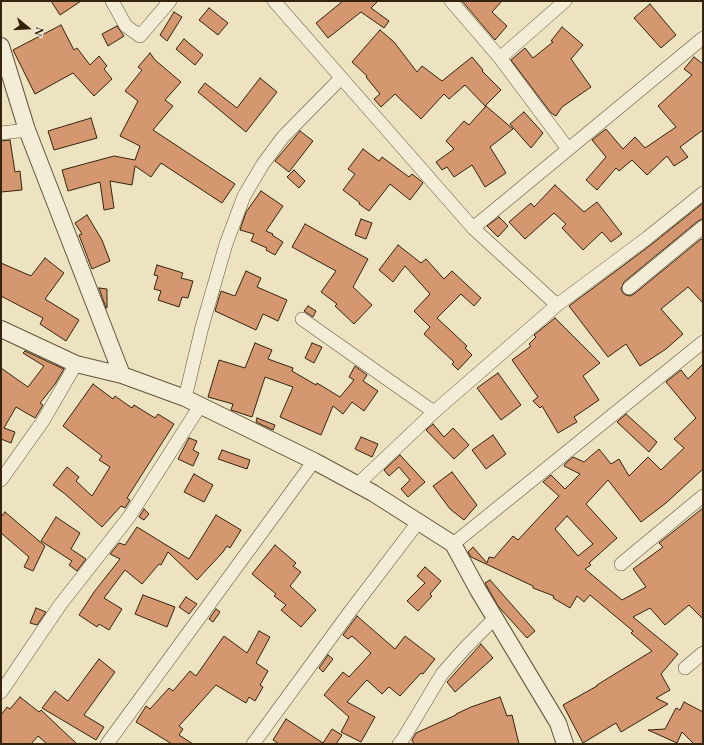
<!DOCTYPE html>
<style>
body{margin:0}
#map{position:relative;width:704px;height:745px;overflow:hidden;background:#ede3c1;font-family:"EB Garamond",serif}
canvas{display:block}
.frame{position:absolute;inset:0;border:2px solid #34240e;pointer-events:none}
.north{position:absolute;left:8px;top:8px;width:40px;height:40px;-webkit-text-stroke:3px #f3edd7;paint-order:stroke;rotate:108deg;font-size:11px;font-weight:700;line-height:16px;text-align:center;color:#34240e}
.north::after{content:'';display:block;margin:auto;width:14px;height:18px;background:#34240e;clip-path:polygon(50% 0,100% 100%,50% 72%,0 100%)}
</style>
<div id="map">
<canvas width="704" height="745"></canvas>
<div class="frame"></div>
<div class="north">N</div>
</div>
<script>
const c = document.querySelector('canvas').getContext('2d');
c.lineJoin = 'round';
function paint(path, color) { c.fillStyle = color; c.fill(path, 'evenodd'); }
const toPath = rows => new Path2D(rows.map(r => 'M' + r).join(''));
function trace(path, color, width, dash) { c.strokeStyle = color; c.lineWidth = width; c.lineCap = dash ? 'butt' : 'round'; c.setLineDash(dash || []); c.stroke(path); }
const building = toPath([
 [51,1,81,1,60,15,51,1],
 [343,1,378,1,371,8,389,21,384,28,361,12,328,38,316,23,343,1],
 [462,1,502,1,492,12,507,26,495,40,462,1],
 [650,4,676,35,661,48,634,18,650,4],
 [209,8,228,23,218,35,199,20,209,8],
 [174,12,182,17,167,41,160,35,174,12],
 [61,25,74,50,77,48,90,65,99,56,107,66,104,69,112,79,94,96,73,73,35,94,13,50,61,25],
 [117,26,124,36,108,46,102,34,117,26],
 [562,27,583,45,571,59,591,87,562,107,556,116,551,113,511,60,525,48,533,58,553,42,551,41,562,27],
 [380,30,394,42,417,72,422,66,442,81,472,57,483,70,482,71,501,90,485,106,465,85,449,99,444,94,421,119,395,94,381,107,374,99,380,94,366,77,367,76,352,62,380,30],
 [184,39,203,55,195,65,176,49,184,39],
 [150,53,155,60,181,82,165,100,173,106,153,130,235,184,222,203,161,163,151,177,135,166,132,185,110,181,114,208,104,210,100,182,68,191,62,170,114,156,135,160,140,146,120,136,138,101,125,91,142,70,138,67,150,53],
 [694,57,703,64,703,130,680,147,688,157,674,166,667,156,647,175,632,160,619,171,616,168,597,190,586,180,606,157,592,140,606,129,623,149,635,137,645,148,676,127,658,106,692,75,684,69,694,57],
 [260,78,277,92,246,132,198,92,205,83,237,108,260,78],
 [486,106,513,129,490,147,506,173,485,187,472,165,454,177,447,167,442,170,436,162,454,149,446,141,464,121,469,125,486,106],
 [524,112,543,133,531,148,510,124,524,112],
 [91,118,97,138,54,150,48,131,91,118],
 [300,131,313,141,289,172,275,161,300,131],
 [10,140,15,172,20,171,22,190,1,192,1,141,10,140],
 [363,149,379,161,382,157,409,177,412,174,421,181,423,183,410,200,390,184,369,211,359,204,360,203,343,190,355,174,348,169,363,149],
 [294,170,305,181,299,188,287,177,294,170],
 [555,185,584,212,597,202,622,234,611,242,602,232,583,250,562,228,566,224,554,213,525,239,509,222,531,203,534,207,555,185],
 [261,191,283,206,266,231,273,234,272,235,283,242,275,255,266,250,267,248,251,241,254,234,240,230,246,212,261,191],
 [703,203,703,219,698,221,624,282,621,289,623,293,626,295,630,296,634,294,701,239,703,241,703,303,688,287,661,309,683,334,666,349,640,366,626,344,608,357,569,306,652,244,703,203],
 [87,215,102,240,110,261,92,269,79,235,82,234,75,223,87,215],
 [499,217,508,226,498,237,487,226,499,217],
 [361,219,372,223,366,239,355,235,361,219],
 [305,224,368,259,353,287,372,305,354,324,335,306,337,304,321,292,336,271,292,247,305,224],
 [398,245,421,263,426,259,444,279,452,271,481,298,474,306,461,294,437,318,467,346,465,348,472,355,458,370,452,364,454,362,424,334,430,327,414,311,430,294,405,266,393,282,379,270,398,245],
 [45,258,64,273,45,299,79,320,66,341,40,324,43,318,1,296,1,263,31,276,45,258],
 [157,265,183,273,181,278,193,281,188,298,182,297,179,307,158,300,161,291,154,289,158,276,154,275,157,265],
 [246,271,261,278,257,287,287,300,278,321,263,314,256,330,215,311,221,291,235,296,246,271],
 [99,288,107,289,107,308,106,308,99,288],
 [308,306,316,311,313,317,304,311,308,306],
 [555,318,600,363,583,376,599,400,574,417,577,422,558,433,542,406,540,408,533,401,538,397,512,360,531,346,529,344,536,337,534,335,555,318],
 [255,343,272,350,268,359,293,368,292,371,316,385,317,383,340,397,354,380,349,377,355,366,367,375,363,381,378,391,364,411,352,402,343,414,333,406,321,435,280,417,293,387,265,377,252,417,231,410,233,404,208,397,219,360,245,368,255,343],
 [312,343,322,347,314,363,305,358,312,343],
 [25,351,64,369,55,384,40,403,43,405,35,418,16,407,4,428,15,432,11,443,1,439,1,368,28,387,44,366,23,353,25,351],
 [703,364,703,469,666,503,641,522,608,480,586,504,617,538,589,563,591,565,585,569,622,600,646,587,633,569,663,547,659,543,703,508,703,619,689,605,665,625,650,608,633,617,678,654,661,674,670,690,656,698,668,704,621,732,616,723,583,743,563,705,597,686,597,685,652,651,631,633,633,631,590,595,584,602,577,596,570,608,553,598,554,596,533,588,533,586,471,557,468,552,473,547,487,563,489,557,494,558,513,536,518,540,559,496,543,482,551,475,565,489,580,474,564,466,566,463,573,457,584,462,599,449,611,464,619,459,629,476,648,457,661,470,684,448,674,439,696,418,666,382,681,370,688,379,703,364],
 [567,516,593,544,578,556,555,529,567,516],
 [498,373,521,405,501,420,477,388,498,373],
 [93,384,113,399,115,396,132,408,134,405,155,418,158,414,174,424,127,498,130,500,125,508,121,506,102,527,65,494,53,485,67,467,79,477,76,481,92,496,110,467,99,460,102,456,63,426,93,384],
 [626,414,657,442,649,452,617,422,626,414],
 [257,418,275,425,273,430,256,422,257,418],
 [433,424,444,437,453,428,469,445,454,459,426,430,433,424],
 [493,435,506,454,486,469,472,450,493,435],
 [361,437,378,444,372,457,355,449,361,437],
 [189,438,197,441,193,450,199,453,193,466,178,459,189,438],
 [222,450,250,460,247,469,218,459,222,450],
 [400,455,425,482,408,497,401,489,410,480,399,467,389,476,384,470,400,455],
 [452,472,477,505,464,520,450,509,433,486,452,472],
 [194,474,213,485,204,502,184,492,194,474],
 [144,509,149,514,144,520,139,517,144,509],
 [5,512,45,546,33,571,24,567,29,557,1,533,1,517,5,512],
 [216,515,241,530,230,548,227,546,223,552,197,580,168,552,161,565,159,564,142,584,125,570,104,598,122,609,109,630,99,624,97,627,79,615,94,592,120,559,110,554,119,543,125,545,137,527,189,559,216,515],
 [56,517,80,533,71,549,86,559,77,571,69,565,72,561,41,541,56,517],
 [275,545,296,563,293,566,301,572,290,586,316,610,301,627,281,610,286,605,274,596,276,594,252,574,275,545],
 [425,567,441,581,430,594,432,596,418,611,407,601,425,583,417,576,425,567],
 [490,580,535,631,527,638,498,606,485,583,490,580],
 [143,595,175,607,167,627,135,614,143,595],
 [186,597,197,604,189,614,179,607,186,597],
 [36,608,46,612,37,625,30,623,36,608],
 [216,609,220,612,213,622,209,619,216,609],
 [357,616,395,649,405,636,435,659,423,674,421,673,400,696,389,687,382,694,367,680,364,683,347,702,375,717,361,742,341,732,349,717,324,695,343,672,349,677,371,653,352,636,348,639,343,635,357,616],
 [259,631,270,637,256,663,268,671,260,685,263,687,255,701,249,697,246,703,216,685,179,726,183,729,179,735,193,744,172,744,136,722,146,706,150,709,169,688,173,691,190,671,196,676,224,636,247,653,259,631],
 [481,644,493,658,455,692,447,682,481,644],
 [328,655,333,659,323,672,319,668,328,655],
 [99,659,115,672,84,715,104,727,96,740,42,708,55,691,68,701,99,659],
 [20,697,39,712,41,710,77,744,47,744,38,736,31,744,1,744,1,715,7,707,10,709,20,697],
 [500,697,507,716,512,715,519,744,414,744,412,740,416,733,456,715,456,714,471,707,500,697],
 [684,702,703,712,703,744,694,744,682,732,677,743,648,730,665,729,676,708,680,710,684,702],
 [286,719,323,743,332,729,342,735,336,744,279,744,273,740,286,719]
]);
const minor = toPath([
 [112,1,126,26,140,36,170,1],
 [274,1,473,228,557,305],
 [451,1,500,58,568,149],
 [500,58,565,1],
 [1,133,27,130],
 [473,228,703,38],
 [629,288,703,227],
 [302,319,434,412],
 [185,398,202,327,226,244,244,196,263,164,283,137,341,78],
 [1,480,43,421,76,364],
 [358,484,434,412,557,305,647,238,703,193],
 [453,544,703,342],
 [621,564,703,496],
 [685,668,703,653],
 [1,692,60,605,129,517,200,406],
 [107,744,314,461],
 [253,744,349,613,419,521],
 [399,744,403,739,442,674,465,648,495,618]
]);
const tertiary = toPath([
 [1,46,27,130,122,375,185,398,314,461,373,493,453,544,478,590,558,723,565,744],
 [1,329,76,364,122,375]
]);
paint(building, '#d4976f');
trace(building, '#34240e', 1);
trace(minor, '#62543b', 14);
trace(tertiary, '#62543b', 18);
trace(minor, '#f3edd7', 13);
trace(tertiary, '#f3edd7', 16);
</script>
